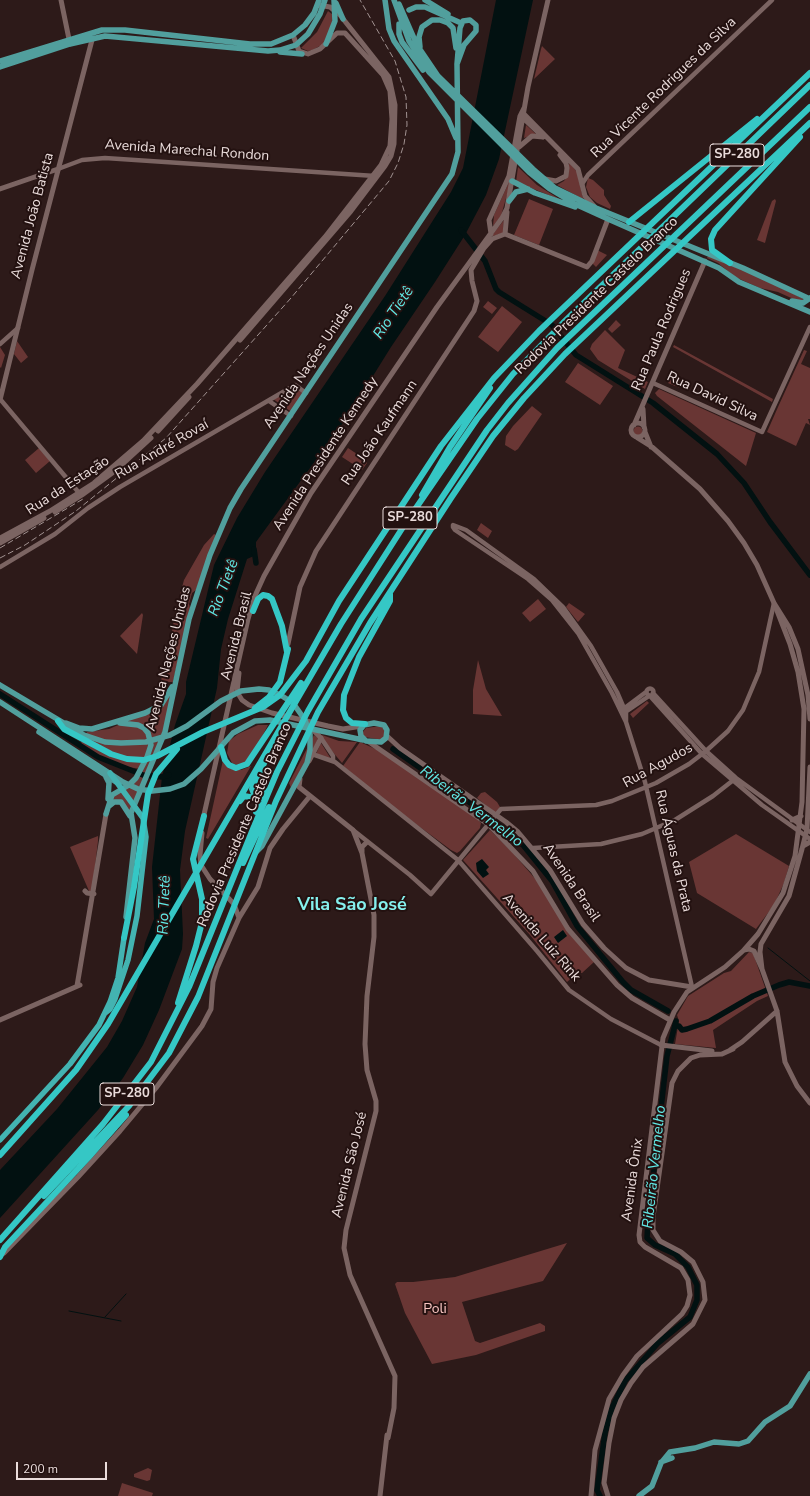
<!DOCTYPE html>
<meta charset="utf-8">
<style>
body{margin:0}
#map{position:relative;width:810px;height:1496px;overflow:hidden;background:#2d1a19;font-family:"Nunito Sans",sans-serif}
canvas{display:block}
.scale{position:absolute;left:16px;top:1462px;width:91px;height:18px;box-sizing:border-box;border:2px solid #eadcdb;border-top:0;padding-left:5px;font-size:12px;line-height:14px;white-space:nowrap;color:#eadcdb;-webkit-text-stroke:3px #231110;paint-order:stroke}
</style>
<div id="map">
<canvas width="810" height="1496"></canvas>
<div class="scale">200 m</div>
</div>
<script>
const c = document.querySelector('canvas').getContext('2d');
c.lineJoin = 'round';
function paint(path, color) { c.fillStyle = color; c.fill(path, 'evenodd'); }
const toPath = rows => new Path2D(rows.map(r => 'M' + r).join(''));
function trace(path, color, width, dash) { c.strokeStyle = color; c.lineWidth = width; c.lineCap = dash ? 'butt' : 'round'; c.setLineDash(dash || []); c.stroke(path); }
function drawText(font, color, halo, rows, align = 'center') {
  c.font = font + ' "Nunito Sans",sans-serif'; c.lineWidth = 4; c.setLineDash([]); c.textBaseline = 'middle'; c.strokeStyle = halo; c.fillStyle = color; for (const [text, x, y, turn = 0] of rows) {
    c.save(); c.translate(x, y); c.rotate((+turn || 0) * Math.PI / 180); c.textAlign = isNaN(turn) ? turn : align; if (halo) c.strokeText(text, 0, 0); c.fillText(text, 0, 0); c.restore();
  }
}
const green = toPath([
 [328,11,333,15,333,19,328,37,322,45,312,50,308,51,301,48,317,32],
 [542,46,555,59,534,79,541,49],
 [526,125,536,134,524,138],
 [569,162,577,172,583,198,586,201,557,185,564,181,568,175],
 [518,167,537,185,561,200,516,182],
 [588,178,593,180,604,190,604,195,611,206,610,209,597,203,590,197,586,187],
 [509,182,510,184,501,216,493,226,494,215],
 [529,199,553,209,539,245,514,235],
 [775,199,776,201,765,243,757,240,772,201],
 [504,220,503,233,493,236,493,234],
 [597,250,607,255,596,267,592,263],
 [708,256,750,273,804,299,800,302,778,292,760,288,735,277,718,263,707,258],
 [488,301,497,308,492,314,483,307],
 [502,306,522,322,498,352,478,337],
 [616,320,621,325,612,333,608,329],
 [605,330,625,350,618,368,648,382,645,389,598,360,590,349,592,344],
 [17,341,28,357,21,363,14,354],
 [674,345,773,399,772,402,673,347],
 [0,347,5,355,1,368,0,367],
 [804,350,807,351,801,364,810,368,810,419,808,419,810,425,806,423,796,446,767,432,778,407,782,409,778,407],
 [578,363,613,386,600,405,565,382],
 [671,377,682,382,680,388,668,383],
 [295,385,306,393,293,413,273,399],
 [659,389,756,433,746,466,657,396,655,393],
 [532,406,542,414,518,449,515,451,505,445,506,436,513,426],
 '633.5 431a4.5 4.5 0 1 1 9 0a4.5 4.5 0 1 1-9 0Z',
 [39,448,50,461,36,473,25,460],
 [348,448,363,458,367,463,362,470,342,457],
 [481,523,492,531,488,538,477,530],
 [214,534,216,535,196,590,192,593,189,604,190,608,173,682,161,682,163,666,170,667,168,657,175,613,184,580,204,545],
 [538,599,546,609,530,622,522,613],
 [569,603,585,614,578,622,566,607],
 [142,613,143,615,137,654,120,636],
 [478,660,486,689,502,716,473,714,473,690],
 [175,681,169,716,131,813,125,807,114,802,112,795,125,787,141,769,121,766,98,756,80,745,87,732,109,729,157,708],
 [647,701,649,703,633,718,630,714],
 [258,725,268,725,251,758,247,762,237,765,232,763,227,753,229,741,238,734],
 [381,726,384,727,384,740,364,737,362,733,366,728],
 [314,735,318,738,317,741,291,788,289,783],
 [322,735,339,741,357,742,342,763,321,738],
 [360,742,382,752,476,818,481,823,480,828,460,851,457,853,451,850,389,804,343,766],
 [321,743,331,759,316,754],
 [223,760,232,769,241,770,251,766,208,839,206,838],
 [485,792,497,802,500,807,497,812,494,812,477,798,481,793],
 [490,830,512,852,538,882,594,962,582,973,577,973,567,982,530,935,463,860],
 [736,834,789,866,784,883,774,905,756,929,697,893,689,862],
 [98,836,98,841,92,892,89,891,70,847],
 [749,952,753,953,768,996,757,1001,713,1030,716,1048,675,1044,679,1021,677,1015,688,996,724,973,731,971],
 [567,1243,543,1281,462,1302,475,1341,480,1343,540,1323,545,1326,545,1331,476,1355,432,1364,405,1313,395,1284,397,1282,413,1282,455,1277],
 [148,1468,152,1470,150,1480,147,1481,134,1477,134,1474],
 [122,1483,153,1493,152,1496,118,1496]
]);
const water = toPath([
 [496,0,533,0,499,159,486,195,465,235,435,282,391,347,348,416,256,542,256,555,247,559,228,619,221,649,217,688,185,831,180,870,183,934,182,949,159,1010,143,1045,123,1078,98,1110,0,1218,0,1170,57,1109,107,1047,122,1021,137,987,145,943,154,919,152,867,162,777,175,725,186,694,186,682,214,565,237,518,265,472,385,296,451,192,463,168],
 [482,859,489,867,486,870,489,874,483,878,477,871,476,863],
 [563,930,567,936,558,943,554,937]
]);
const stream = toPath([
 [768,948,810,981],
 [69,1311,121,1321],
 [105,1317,126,1294]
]);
const canal = toPath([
 [648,1220,650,1204]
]);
const river = toPath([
 [461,230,485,261,496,289,499,292,552,325,576,355,653,403,717,454,744,483,770,522,810,575],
 [254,549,256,563],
 [0,694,98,757,143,775,162,777,169,775],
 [393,749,479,809,523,845,552,881,577,926,623,982,631,990,668,1011],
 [675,1026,679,1026,682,1030,687,1029,710,1021,753,996,779,985,789,982,810,986],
 [650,1204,667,1056,676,1021],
 [600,1496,597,1490,605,1433,612,1408,625,1381,658,1343,690,1317,697,1300,697,1285,688,1267,675,1254,655,1245,647,1238,648,1220]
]);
const tertiary = toPath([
 [58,169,82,160,105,158,375,176],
 [582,184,588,175,772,0],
 [0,344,18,328],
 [653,383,762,432,810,327],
 [0,399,80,494],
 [269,401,291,416],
 [0,567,55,534,88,508,120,487,295,385,306,393],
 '646.5 692a3.5 3.5 0 1 1 7 0a3.5 3.5 0 1 1-7 0Z',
 [653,693,706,751,736,778,810,832],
 [650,696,702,754,762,805,810,839],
 [622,710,646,692],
 [624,713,649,696],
 [626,722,626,713,617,692,591,646,563,607,534,579,466,530,453,525,453,527,455,530,528,579,552,600,578,633,612,693,626,722,645,782,692,987],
 [321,738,333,756,333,761],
 [312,754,335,762,458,860,537,951,569,990,611,1019,661,1045],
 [353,830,410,875,431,894,501,809,596,805,612,801,656,783,689,764,706,751,728,731,743,710,759,672,774,603],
 [533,848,601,844,642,834,675,820,713,796,736,778]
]);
const secondary = toPath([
 [61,0,70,44],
 [522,112,578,169,585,196,594,206],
 [523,118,543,137],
 [519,147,532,136,543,137],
 [545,179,556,181,566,176,567,168,566,163,560,155],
 [0,189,58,169],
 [491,234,489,220,509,176,520,116,524,108],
 [505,234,507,212],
 [240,340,351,211,385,166,391,156,394,144,395,105,389,77,340,15,330,7,318,5],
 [0,400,32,270,92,40],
 [643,409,644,427],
 '631 430a7 7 0 1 1 14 0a7 7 0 1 1-14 0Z',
 [634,425,705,261],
 [158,431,189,397],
 [645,432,651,447],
 [636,437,652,447,700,489,728,521,744,543,757,565,774,603,789,627,798,649,808,695,810,719],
 [55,512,82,495,115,471,151,438],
 [0,538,50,511,94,483,143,441,197,384,325,237,381,165,390,146,392,119,390,91,383,75,345,33,337,33,320,49,308,54,299,51,293,35],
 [0,543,44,518],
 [288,644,300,587,316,551,474,311,477,301,472,281,471,270,484,248,492,239,505,234,587,267,592,261,608,219],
 [239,673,237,692,242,700,249,705,272,713,328,726,343,729,362,726],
 [387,736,400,748,506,822,518,832,550,870,583,924,604,948,626,968,649,980,692,987],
 [369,742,489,825,533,871,568,929,617,985,632,998,670,1020],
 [309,761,321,738,313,730],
 [300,779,299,787,353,830,362,853,374,915,374,937,367,996,365,1044,367,1070,376,1101,376,1111,346,1230,344,1248,350,1275,395,1376,394,1408,388,1438],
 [203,819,248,619,254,598,264,576,311,493,437,307,502,218,507,208,528,87,548,0],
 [792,820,801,816],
 [202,833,200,855,201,865,210,879,234,904,239,918],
 [803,846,810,842],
 [362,852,362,847,367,842],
 [85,891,87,893,94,894],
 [744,950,749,949,754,951,762,969,777,1011,785,1062,797,1086,810,1103],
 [762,969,760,952,761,944,789,896,802,849,807,829,810,767],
 [77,986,106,814],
 [0,1020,80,985],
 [661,1045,712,1051],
 [730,1050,742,1042,777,1011],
 [4,1253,78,1177,120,1131,156,1088,202,1026,211,1009,213,982,217,968,239,918,258,887,270,848,283,829,310,796],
 [380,1496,387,1435],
 [591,1496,595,1450,609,1399,623,1375,637,1356,682,1314,687,1306,690,1295,688,1280,681,1268,645,1247,640,1242,639,1235,663,1038,674,1012,687,992,725,967,744,950,758,934,783,893,795,856,802,802,804,709,798,672,790,644,774,603],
 [608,1496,604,1483,609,1443,614,1418,621,1400,631,1383,643,1367,693,1324,705,1300,703,1282,693,1262,681,1252,660,1241,653,1230,653,1217,672,1083,678,1071,691,1058,700,1055,722,1054,733,1049]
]);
const primary = toPath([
 [385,0,389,29,394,41,448,119,456,138],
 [394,0,409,41,429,72,529,172,550,189,575,204,608,219,719,268,739,282,810,312],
 [425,0,448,14],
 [336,3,343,19],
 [399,4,417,45,438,76,533,169,555,188,596,208,743,268,810,299],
 [409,10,416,7,425,7,461,23],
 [399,24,399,34,402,42,423,70],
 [326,44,335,21,334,0],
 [420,47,419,37,422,27,432,20,440,20,448,23,453,28,456,48],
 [280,52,302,54],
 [0,61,102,30,125,30,250,44,271,44,293,35,305,25,314,13,319,0],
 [0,67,70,44,105,36,268,51,280,50,296,45,308,34,320,14,325,0],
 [512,181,535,193,575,207],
 [509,201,516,192,528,189],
 [792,301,803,303,810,298],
 [0,685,84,735,105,742,121,743,146,742,170,735,187,726,221,701,241,691,259,689,269,690,282,696,293,703,305,720,310,734,310,750,307,763,301,774,262,846,256,852],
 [0,702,123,782,138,789,152,791,170,789,184,784,201,769,233,733,255,721,270,720,363,740],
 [66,723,79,728,92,729,145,713,161,705,172,687],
 [374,723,384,725,387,730,386,738,381,742,366,741,361,736,360,730,364,725,374,723],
 [39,732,116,782],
 [106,777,109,783,108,799],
 [109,806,114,802,121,802,130,816],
 [106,814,112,795,129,785,136,778,147,757,151,745,148,733,144,728,138,725,120,723],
 [126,917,135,838,131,813,165,732,189,619,210,555,230,508,241,489,452,174,458,152,457,64,460,28,463,21,470,20,476,25,476,31,464,45,457,64],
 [661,1462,672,1458],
 [639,1496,652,1486,661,1463,670,1452,695,1448,714,1442,739,1444,748,1441,765,1422,790,1406,810,1374]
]);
const trunk = toPath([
 [105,1013,110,1009,115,999,128,960,137,916,146,837,143,818,110,773],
 [0,1140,70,1064,99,1025,110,1002,118,978,124,938]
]);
const motorway = toPath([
 [629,222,757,119],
 [730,263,712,250,711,239,715,230,800,137],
 [422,495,450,447,490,388],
 [253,611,258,599,263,595,268,596,272,599,282,626,287,652],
 [255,708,269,697,280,682,288,649],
 [58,721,64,729,111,754,127,759,144,760,157,756,203,732,263,707,280,695,306,661,339,601,441,446,494,378,539,331,810,73],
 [365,724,352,723,346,718,343,710,344,695,359,657,390,601,390,594],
 [221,747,225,760,229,765,236,768,247,764,301,683],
 [266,759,252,789,254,794,260,798,266,791],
 [240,801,244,796,255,798,259,804,256,812],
 [243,863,269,807],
 [124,938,134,887,148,794,156,774,177,749],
 [178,1003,196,946,202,922,202,899,193,859,204,816],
 [0,1155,76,1070,108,1024,341,624,405,524,477,419,513,374,563,323,810,85],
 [44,1196,129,1106,169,1053,198,997,276,801,318,712,370,623,451,498,493,436,524,398,565,354,810,123],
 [0,1240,103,1124,151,1062,189,987,253,829,277,772,308,711,361,619,487,430,508,403,557,348,810,107],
 [0,1257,5,1247,88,1158,126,1115]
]);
const rail = toPath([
 [0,548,83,499],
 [0,558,25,545,76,511,166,438,291,298,389,181,398,163,404,144,407,125,406,97,395,61,360,0]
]);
const shields = [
 [737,155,54],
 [410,518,54],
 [127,1094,54]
];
const shieldNames = [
 ["SP-280",737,155],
 ["SP-280",410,518],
 ["SP-280",127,1094]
];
const streetNames = [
 ["Rua Vicente Rodrigues da Silva",664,88,-44],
 ["Avenida Marechal Rondon",187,151,4],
 ["Avenida João Batista",33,216,-75],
 ["Rodovia Presidente Castelo Branco",597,296,-44],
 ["Rua Paula Rodrigues",662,330,-67],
 ["Avenida Nações Unidas",309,366,-56],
 ["Rua David Silva",712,397,25],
 ["Rua João Kaufmann",380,433,-56],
 ["Rua André Rovaí",162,450,-30],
 ["Avenida Presidente Kennedy",326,454,-57],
 ["Rua da Estação",68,486,-33],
 ["Avenida Brasil",237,636,-76],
 ["Avenida Nações Unidas",169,659,-76],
 ["Rua Agudos",658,766,-29],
 ["Rodovia Presidente Castelo Branco",245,825,-67],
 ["Rua Águas da Prata",673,851,77],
 ["Avenida Brasil",571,883,56],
 ["Avenida Luiz Rink",541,938,49],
 ["Avenida São José",350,1165,-76],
 ["Avenida Ônix",633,1180,-82]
];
const parkNames = [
 ["Poli",435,1310]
];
const waterNames = [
 ["Rio Tietê",394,313,-56],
 ["Rio Tietê",224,588,-69],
 ["Ribeirão Vermelho",471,807,37],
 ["Rio Tietê",165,905,-88],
 ["Ribeirão Vermelho",655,1167,-84]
];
const districtNames = [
 ["Vila São José",352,906]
];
paint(green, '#693634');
paint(water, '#021111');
trace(stream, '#021111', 1);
trace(canal, '#021111', 3);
trace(river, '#021111', 5.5);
trace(tertiary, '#7b6462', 4.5);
trace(secondary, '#7b6462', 5);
trace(primary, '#519f9d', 5.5);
trace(trunk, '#43b3b1', 5.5);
trace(motorway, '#35c7c5', 6);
trace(rail, '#a29392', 1, [6, 3]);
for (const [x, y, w] of shields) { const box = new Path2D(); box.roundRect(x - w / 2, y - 11, w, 22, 3); c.fillStyle = '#231110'; c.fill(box); trace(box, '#eadcdb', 1); }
drawText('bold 13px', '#eadcdb', null, shieldNames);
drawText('14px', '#eadcdb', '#231110', streetNames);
drawText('14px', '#f8c5c1', '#231110', parkNames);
drawText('italic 15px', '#61e9e6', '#231110', waterNames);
drawText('bold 18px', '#85f1ee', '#231110', districtNames);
</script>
